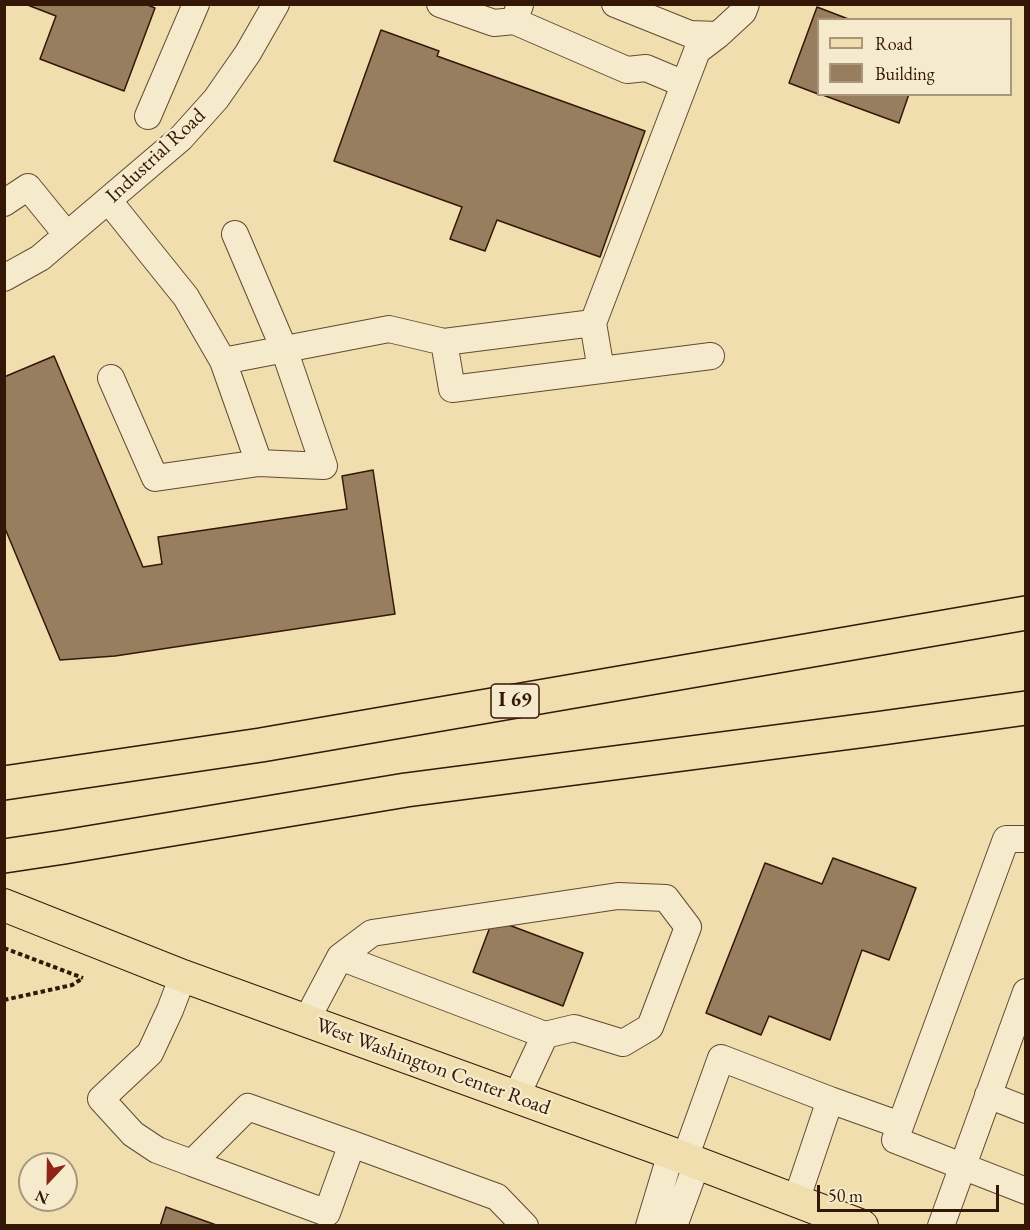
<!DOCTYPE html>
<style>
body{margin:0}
#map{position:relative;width:1030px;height:1230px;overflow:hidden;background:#f0deaf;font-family:"EB Garamond",serif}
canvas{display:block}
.frame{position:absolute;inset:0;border:6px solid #341707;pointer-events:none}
.legend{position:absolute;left:817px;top:18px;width:195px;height:78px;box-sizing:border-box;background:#f5eacb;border:2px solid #a8967d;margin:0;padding:8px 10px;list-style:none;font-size:18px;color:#341707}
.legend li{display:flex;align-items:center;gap:12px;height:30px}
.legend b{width:30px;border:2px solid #a8967d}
.north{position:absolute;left:18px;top:1152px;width:60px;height:60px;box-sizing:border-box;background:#f5eacb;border:2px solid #a8967d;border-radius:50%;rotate:202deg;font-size:16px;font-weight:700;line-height:24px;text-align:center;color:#341707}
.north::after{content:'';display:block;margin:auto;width:21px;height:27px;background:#8f2418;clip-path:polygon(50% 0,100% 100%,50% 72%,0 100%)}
.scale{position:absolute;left:817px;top:1185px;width:182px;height:27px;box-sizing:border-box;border:3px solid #341707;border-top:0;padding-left:8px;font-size:18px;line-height:21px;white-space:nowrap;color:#341707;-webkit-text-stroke:4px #f5eacb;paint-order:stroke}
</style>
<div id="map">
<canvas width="1030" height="1230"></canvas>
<div class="frame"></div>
<ul class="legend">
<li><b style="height:8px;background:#f0deaf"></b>Road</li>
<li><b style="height:16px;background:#967e5e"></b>Building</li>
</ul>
<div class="north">N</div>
<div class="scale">50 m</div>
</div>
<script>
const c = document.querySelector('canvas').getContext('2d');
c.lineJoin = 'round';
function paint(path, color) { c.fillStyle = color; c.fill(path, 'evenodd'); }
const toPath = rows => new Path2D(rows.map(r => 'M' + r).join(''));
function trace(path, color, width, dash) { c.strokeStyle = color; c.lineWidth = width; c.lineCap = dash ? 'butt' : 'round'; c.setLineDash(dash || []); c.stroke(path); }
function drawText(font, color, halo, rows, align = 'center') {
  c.font = font + ' "EB Garamond",serif'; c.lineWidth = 5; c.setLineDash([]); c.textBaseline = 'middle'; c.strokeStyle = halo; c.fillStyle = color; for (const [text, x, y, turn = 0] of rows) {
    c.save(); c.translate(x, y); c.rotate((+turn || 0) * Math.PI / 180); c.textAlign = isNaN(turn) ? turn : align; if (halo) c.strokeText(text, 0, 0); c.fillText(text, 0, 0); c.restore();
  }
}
const building = toPath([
 [25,4,145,4,155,8,124,91,40,59,56,16,25,4],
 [817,7,851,20,818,20,818,94,789,83,817,7],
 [381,30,439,51,437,56,645,131,600,257,497,220,485,251,450,239,462,207,334,161,381,30],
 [820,94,909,94,899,123,820,94],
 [54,356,143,567,162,564,158,537,347,509,342,476,373,470,395,614,115,656,60,660,4,526,4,377,54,356],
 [833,858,916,888,889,960,862,950,830,1040,769,1016,761,1035,706,1013,765,863,822,884,833,858],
 [493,919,583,953,563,1006,473,972,493,919],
 [166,1207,219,1226,160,1226,166,1207]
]);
const path = toPath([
 [4,948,83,978],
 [4,1000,72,985,83,978]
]);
const minor = toPath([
 [440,4,494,23,514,21,520,5],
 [615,4,690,34,718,35],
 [514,21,627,70,646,68,684,84],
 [148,116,196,4],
 [108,200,186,297,223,361,259,463,155,478,111,378],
 [4,203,28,187,67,235],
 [235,234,284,349,324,466,259,463],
 [4,278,40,258,181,138,216,99,248,53,276,4],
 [593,323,697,51,718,35,743,12,746,4],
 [444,342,593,323,601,370],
 [223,361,389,329,444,342,452,389,711,356],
 [1026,839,1006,839,895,1140,1026,1191],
 [340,957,545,1035],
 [183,976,170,1010,150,1053,101,1099,133,1134,157,1150,192,1163],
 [306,1021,340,957,372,933,618,896,666,898,688,927,650,1027,623,1043,574,1028,545,1035,516,1097],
 [988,1095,1026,1110],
 [830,1100,900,1125],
 [352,1144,327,1213,192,1163,248,1107,352,1144,497,1197,525,1226],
 [685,1158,721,1058,830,1100,796,1201],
 [649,1226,671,1153],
 [674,1226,697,1163],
 [941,1226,1026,992]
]);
const major = toPath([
 [4,905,183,976,671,1153,862,1226]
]);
const highway = toPath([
 [4,783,261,745,1026,613],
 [4,856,64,847,406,790,875,729,1026,708]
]);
const shields = [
 [515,701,48]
];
const shieldNames = [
 ["I 69",515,701]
];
const streetNames = [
 ["Industrial Road",156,156,-43],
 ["West Washington Center Road",433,1067,20]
];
paint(building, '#967e5e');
trace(building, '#341707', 1.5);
trace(minor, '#634931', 28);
trace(major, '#341707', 34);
trace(highway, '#341707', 36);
trace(path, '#341707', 4, [4.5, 3]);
trace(minor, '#f5eacb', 26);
trace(major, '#f0deaf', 32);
trace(highway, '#f0deaf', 33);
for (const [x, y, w] of shields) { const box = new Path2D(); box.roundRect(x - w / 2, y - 17, w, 34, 4.5); c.fillStyle = '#f5eacb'; c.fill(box); trace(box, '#341707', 1.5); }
drawText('bold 20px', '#341707', null, shieldNames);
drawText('21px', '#341707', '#f5eacb', streetNames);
</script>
